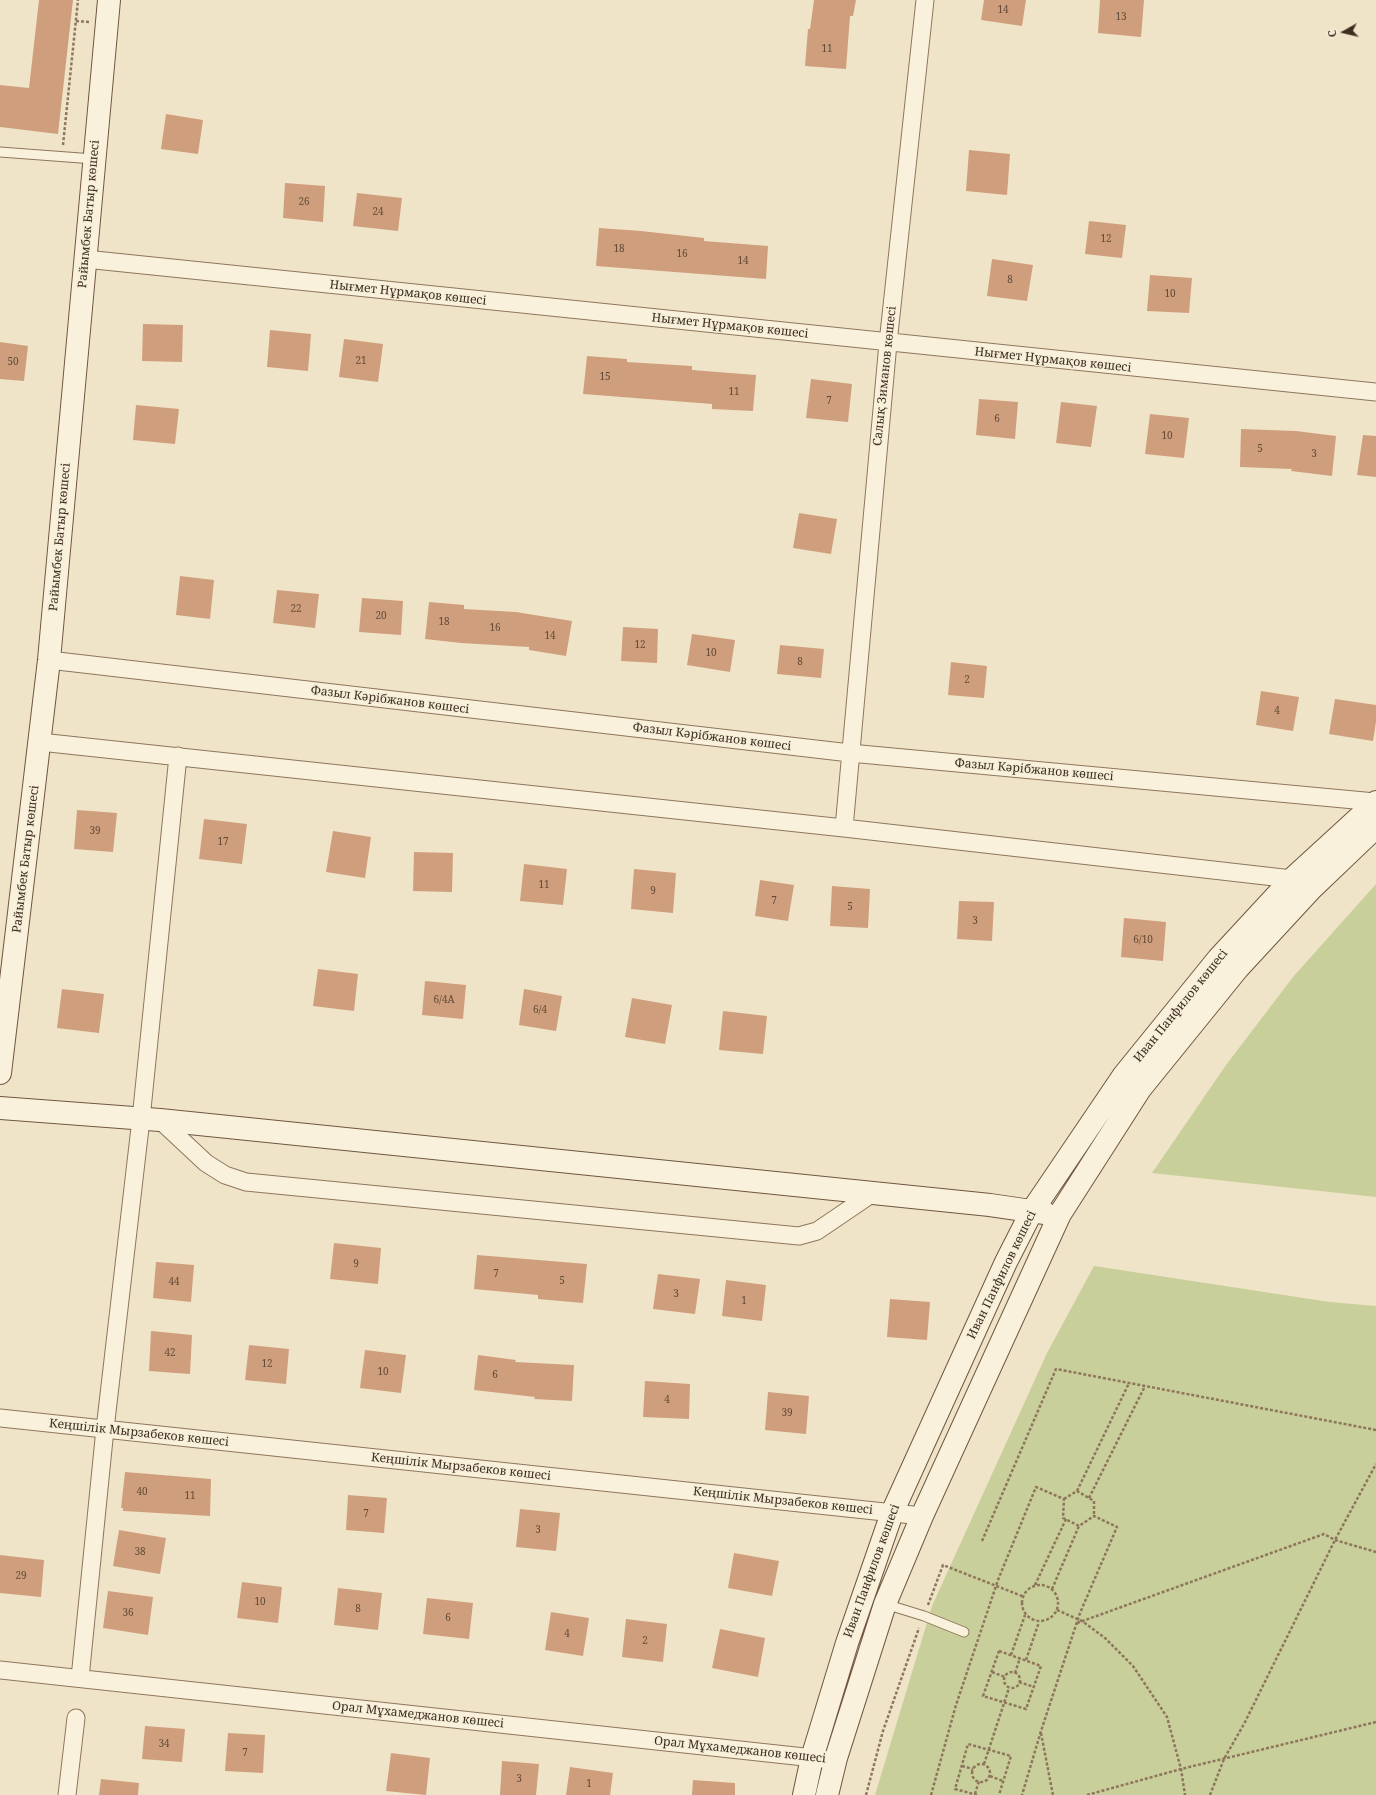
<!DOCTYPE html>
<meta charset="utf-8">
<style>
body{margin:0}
#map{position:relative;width:1376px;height:1795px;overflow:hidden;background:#f0e4c8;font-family:"Noto Serif",serif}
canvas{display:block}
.north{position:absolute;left:1324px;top:12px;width:40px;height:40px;-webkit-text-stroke:3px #f7eed8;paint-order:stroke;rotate:262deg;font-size:11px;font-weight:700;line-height:16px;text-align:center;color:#3d2e20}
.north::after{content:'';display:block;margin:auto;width:14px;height:18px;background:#3d2e20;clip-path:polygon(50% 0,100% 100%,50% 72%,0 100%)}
</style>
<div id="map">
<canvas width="1376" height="1795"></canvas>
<div class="north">С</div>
</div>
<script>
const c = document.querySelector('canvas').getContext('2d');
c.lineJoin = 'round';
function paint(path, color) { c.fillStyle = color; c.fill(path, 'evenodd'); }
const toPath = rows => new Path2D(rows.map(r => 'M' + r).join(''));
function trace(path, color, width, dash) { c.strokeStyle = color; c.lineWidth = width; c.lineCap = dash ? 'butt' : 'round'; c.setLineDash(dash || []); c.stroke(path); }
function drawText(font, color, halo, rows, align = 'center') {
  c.font = font + ' "Noto Serif",serif'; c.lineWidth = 3; c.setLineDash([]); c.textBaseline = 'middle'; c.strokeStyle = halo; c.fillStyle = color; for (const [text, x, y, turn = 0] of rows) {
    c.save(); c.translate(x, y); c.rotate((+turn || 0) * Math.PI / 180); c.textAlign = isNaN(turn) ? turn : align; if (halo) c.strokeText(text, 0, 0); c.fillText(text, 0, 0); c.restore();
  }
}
const green = toPath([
 [1376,884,1376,1197,1152,1173,1226,1065,1293,977],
 [1094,1266,1330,1302,1376,1306,1376,1795,875,1795,932,1606,1047,1353]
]);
const building = toPath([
 [39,0,73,0,58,134,0,127,0,85,29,88],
 [814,0,856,0,853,16,850,16,846,69,805,66,808,29,810,29],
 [984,0,1026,0,1022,26,981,20],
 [1100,0,1144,0,1141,37,1098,33],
 [166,114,203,120,198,154,161,149],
 [969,150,1010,154,1007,195,966,191],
 [285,183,325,186,323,222,283,218],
 [357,193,402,198,398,231,353,226],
 [1089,221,1126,225,1122,258,1085,254],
 [599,228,641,231,704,238,704,241,768,246,766,279,596,266],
 [992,259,1033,265,1027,301,987,296],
 [1150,275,1192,278,1189,313,1147,311],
 [143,324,183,325,182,362,142,361],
 [270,330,311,334,308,371,267,367],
 [344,339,383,344,378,382,339,377],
 [0,342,28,346,24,381,0,379],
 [587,356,627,359,627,362,692,366,692,370,756,375,753,411,712,409,712,404,583,394],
 [811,379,852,384,848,422,806,418],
 [979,399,1018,402,1015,439,976,435],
 [1061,402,1097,406,1091,447,1056,443],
 [136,405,179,409,175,444,133,440],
 [1150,414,1189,418,1184,458,1145,454],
 [1241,429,1296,431,1336,436,1332,476,1291,471,1292,469,1240,467],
 [1363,435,1376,436,1376,477,1357,475],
 [799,513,837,519,831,554,793,548],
 [180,576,214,580,210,619,176,615],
 [277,590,319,594,315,628,273,623],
 [362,598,403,601,401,635,359,632],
 [429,602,464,605,464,609,516,612,572,621,566,656,529,650,529,647,461,643,425,639],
 [623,627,658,629,657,663,621,661],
 [692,634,735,640,730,672,687,665],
 [780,645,824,649,821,678,777,674],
 [951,662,987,666,984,698,948,695],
 [1261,691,1299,697,1293,731,1256,725],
 [1335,699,1376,705,1376,722,1373,741,1329,734],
 [77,810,117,813,113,852,74,849],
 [204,819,247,824,242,864,199,859],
 [333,831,371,837,365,878,326,872],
 [414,852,453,853,452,892,413,891],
 [524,864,567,869,563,905,520,901],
 [634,869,676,873,673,913,631,909],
 [760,880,794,885,788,921,755,916],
 [832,886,870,889,868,928,830,926],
 [959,901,994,902,992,941,957,939],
 [1124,918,1166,922,1163,961,1121,957],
 [318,969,358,974,354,1011,313,1006],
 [425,981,466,985,463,1019,422,1015],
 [62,989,104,994,99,1033,57,1028],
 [524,989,562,996,556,1031,519,1025],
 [632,998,672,1005,665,1044,625,1037],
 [723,1011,767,1016,763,1054,719,1050],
 [334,1243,381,1248,378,1284,330,1279],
 [477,1255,587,1264,583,1303,538,1299,538,1295,474,1289],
 [156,1262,194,1265,191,1302,153,1298],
 [658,1274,700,1279,695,1314,653,1309],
 [726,1280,766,1285,762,1321,722,1316],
 [890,1299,930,1302,927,1340,887,1337],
 [151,1331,192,1335,190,1374,149,1371],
 [249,1345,289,1349,286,1384,245,1380],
 [365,1350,406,1355,401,1393,360,1388],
 [478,1355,516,1360,515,1362,574,1365,572,1401,534,1399,535,1397,474,1390],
 [645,1381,690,1384,689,1419,643,1417],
 [768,1392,809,1396,806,1434,765,1430],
 [125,1472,211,1479,210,1516,123,1511,123,1508,121,1508],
 [348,1495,387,1498,384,1533,346,1530],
 [520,1509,560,1513,556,1551,516,1547],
 [119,1530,166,1538,160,1574,113,1566],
 [734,1553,779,1561,772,1596,728,1588],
 [0,1555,44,1560,41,1597,0,1593],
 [242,1582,282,1587,278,1623,237,1618],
 [338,1588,382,1593,378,1630,334,1625],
 [108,1591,153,1597,148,1635,103,1628],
 [427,1598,473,1603,469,1639,423,1634],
 [551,1612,589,1618,583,1656,545,1650],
 [626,1619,667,1624,663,1662,622,1657],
 [720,1629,765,1638,758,1677,712,1668],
 [145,1726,185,1729,182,1762,142,1759],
 [228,1733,265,1735,263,1773,225,1771],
 [391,1753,430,1758,426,1795,386,1791],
 [502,1761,539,1764,536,1795,500,1795],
 [570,1767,613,1773,610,1795,566,1795],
 [101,1779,139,1783,138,1795,99,1795],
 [693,1780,735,1783,735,1795,692,1795]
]);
const path = toPath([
 [76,21,89,22],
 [63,145,78,0],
 [1077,1491,1129,1383],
 [1089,1498,1145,1386],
 [1064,1499,1077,1491,1094,1501,1094,1516],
 [982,1541,1056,1369,1376,1430],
 '1022 1603a18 18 0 1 1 36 0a18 18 0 1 1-36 0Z',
 [1035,1585,1066,1519],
 [1052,1589,1079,1526],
 [928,1605,943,1565,1022,1596],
 [1057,1610,1082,1621,1105,1638,1133,1666,1167,1717,1181,1769,1185,1795],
 [1077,1623,1324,1534,1335,1540,1376,1552],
 [999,1651,1041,1666,1026,1709,983,1696,999,1651],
 [1011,1655,1025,1615],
 [1026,1660,1039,1622],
 [992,1672,1005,1677],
 '1004 1680a8 8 0 1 1 16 0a8 8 0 1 1-16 0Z',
 [1015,1673,1020,1658],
 [1019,1682,1034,1687],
 [1041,1733,1053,1795],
 '972 1773a9 9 0 1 1 18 0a9 9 0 1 1-18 0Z',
 [984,1764,1009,1688],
 [962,1766,973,1769],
 [990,1776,1003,1781],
 [975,1794,979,1781],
 [866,1795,883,1731,919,1628],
 [931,1795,956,1705,998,1580,1036,1487,1064,1499,1063,1518,1079,1526,1094,1516,1117,1527,1080,1613,1041,1731,1022,1795],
 [977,1795,955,1789,968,1744,1011,1756,999,1795],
 [1087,1795,1181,1769,1376,1722],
 [1210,1795,1224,1759,1244,1724,1335,1540,1376,1464]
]);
const lane = toPath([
 [0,152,94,159],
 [885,1604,924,1616,964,1632]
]);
const street = toPath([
 [85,259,1376,392],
 [49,660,850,753,1376,802],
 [40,742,844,828,1292,879,1299,883],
 [844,828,888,343,925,0],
 [160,1120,206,1163,225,1175,246,1182,799,1236,817,1231,873,1193],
 [0,1418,922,1516],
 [0,1670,823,1759],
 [80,1678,105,1429,141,1119,178,756],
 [67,1795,76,1718]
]);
const secondary = toPath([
 [0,1073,49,660,109,0],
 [0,1108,160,1120,990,1205,1045,1213],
 [804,1795,812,1758,847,1643,892,1513,1006,1262,1032,1211,1124,1075,1218,959,1292,879,1376,802],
 [827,1795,836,1758,885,1604,922,1516,1060,1214,1140,1089,1238,968,1311,889,1376,827]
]);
const numberNames = [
 ["14",1003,10],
 ["13",1121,17],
 ["11",827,49],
 ["26",304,202],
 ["24",378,212],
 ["12",1106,239],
 ["18",619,249],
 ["16",682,254],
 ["14",743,261],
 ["8",1010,280],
 ["10",1170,294],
 ["21",361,361],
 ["50",13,362],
 ["15",605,377],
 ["11",734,392],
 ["7",829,401],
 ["6",997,419],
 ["10",1167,436],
 ["5",1260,449],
 ["3",1314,454],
 ["22",296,609],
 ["20",381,616],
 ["18",444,622],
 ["16",495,628],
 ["14",550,636],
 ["12",640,645],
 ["10",711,653],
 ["8",800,662],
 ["2",967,680],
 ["4",1277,711],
 ["39",95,831],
 ["17",223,842],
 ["11",544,885],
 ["9",653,891],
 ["7",774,901],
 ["5",850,907],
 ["3",975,921],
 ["6/10",1143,940],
 ["6/4А",444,1000],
 ["6/4",540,1010],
 ["9",356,1264],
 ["7",496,1274],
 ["5",562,1281],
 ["44",174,1282],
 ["3",676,1294],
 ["1",744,1301],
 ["42",170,1353],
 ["12",267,1364],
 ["10",383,1372],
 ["6",495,1375],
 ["4",667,1400],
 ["39",787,1413],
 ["40",142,1492],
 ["11",190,1496],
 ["7",366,1514],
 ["3",538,1530],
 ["38",140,1552],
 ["29",21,1576],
 ["10",260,1602],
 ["8",358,1609],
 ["36",128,1613],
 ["6",448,1618],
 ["4",567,1634],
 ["2",645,1641],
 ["34",164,1744],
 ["7",245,1753],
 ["3",519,1779],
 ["1",589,1784]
];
const streetNames = [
 ["Райымбек Батыр көшесі",89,214,-85],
 ["Нығмет Нұрмақов көшесі",408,293,6],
 ["Нығмет Нұрмақов көшесі",730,326,6],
 ["Нығмет Нұрмақов көшесі",1053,360,6],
 ["Салық Зиманов көшесі",885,376,-84],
 ["Райымбек Батыр көшесі",60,537,-85],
 ["Фазыл Кәрібжанов көшесі",390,700,7],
 ["Фазыл Кәрібжанов көшесі",712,737,7],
 ["Фазыл Кәрібжанов көшесі",1034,770,5],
 ["Райымбек Батыр көшесі",26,859,-83],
 ["Иван Панфилов көшесі",1181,1006,-51],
 ["Иван Панфилов көшесі",1002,1275,-64],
 ["Кеңшілік Мырзабеков көшесі",139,1433,6],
 ["Кеңшілік Мырзабеков көшесі",461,1467,6],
 ["Кеңшілік Мырзабеков көшесі",783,1501,6],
 ["Иван Панфилов көшесі",872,1571,-70],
 ["Орал Мұхамеджанов көшесі",418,1715,6],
 ["Орал Мұхамеджанов көшесі",740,1750,6]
];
paint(green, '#c9cf9b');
paint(building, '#cf9f7d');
trace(lane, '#8d765c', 11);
trace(street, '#8d765c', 19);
trace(secondary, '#6f573f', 24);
trace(path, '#8d765c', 2.5, [3, 2]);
trace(lane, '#faf1dc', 9);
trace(street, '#faf1dc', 17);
trace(secondary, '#faf1dc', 22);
drawText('10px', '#624a37', null, numberNames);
drawText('12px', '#3d2e20', '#f7eed8', streetNames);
</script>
